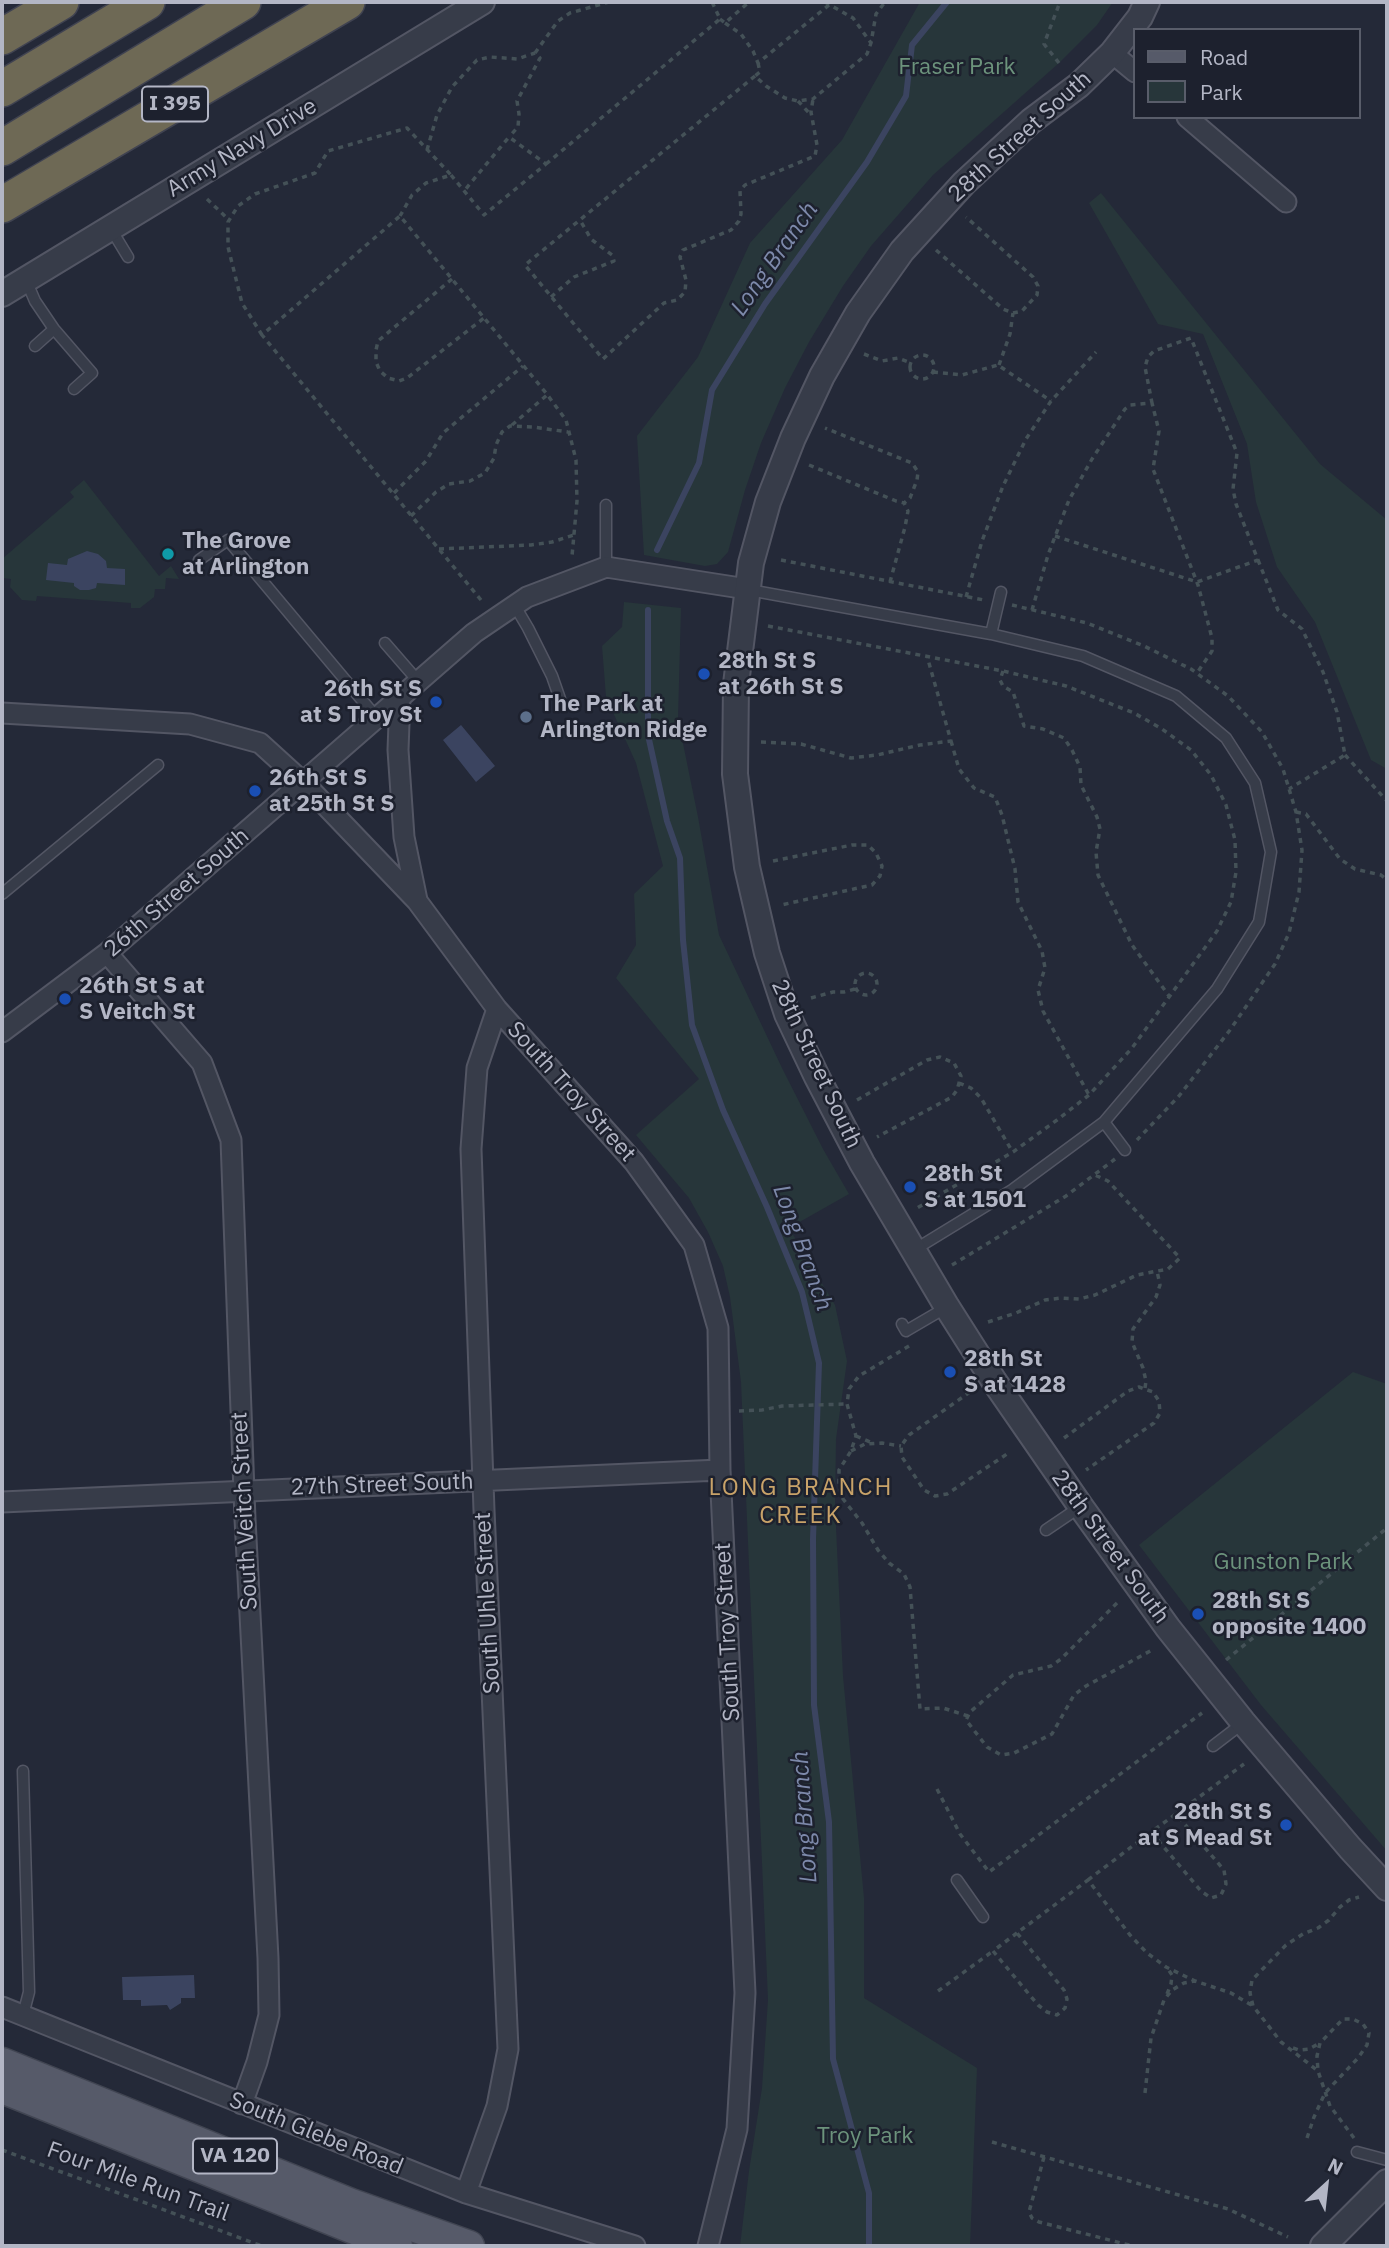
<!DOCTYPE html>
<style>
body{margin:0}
#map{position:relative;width:1389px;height:2248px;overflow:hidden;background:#242938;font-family:"IBM Plex Sans",sans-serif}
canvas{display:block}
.frame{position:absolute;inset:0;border:4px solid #b3b6c5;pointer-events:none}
.legend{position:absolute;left:1133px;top:28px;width:228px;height:91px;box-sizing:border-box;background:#1d212e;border:2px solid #595d6a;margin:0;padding:9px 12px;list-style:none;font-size:21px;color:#b3b6c5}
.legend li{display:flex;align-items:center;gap:14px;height:35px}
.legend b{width:35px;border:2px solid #595d6a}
.north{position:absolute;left:1291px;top:2150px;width:70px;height:70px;-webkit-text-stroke:5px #1d212e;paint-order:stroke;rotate:27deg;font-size:19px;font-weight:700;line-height:28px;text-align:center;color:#b3b6c5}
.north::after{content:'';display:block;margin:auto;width:24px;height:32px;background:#b3b6c5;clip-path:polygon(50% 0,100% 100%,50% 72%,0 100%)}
</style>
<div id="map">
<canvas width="1389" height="2248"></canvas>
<div class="frame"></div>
<ul class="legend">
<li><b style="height:9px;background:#565a69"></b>Road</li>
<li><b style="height:19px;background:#27363a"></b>Park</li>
</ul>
<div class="north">N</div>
</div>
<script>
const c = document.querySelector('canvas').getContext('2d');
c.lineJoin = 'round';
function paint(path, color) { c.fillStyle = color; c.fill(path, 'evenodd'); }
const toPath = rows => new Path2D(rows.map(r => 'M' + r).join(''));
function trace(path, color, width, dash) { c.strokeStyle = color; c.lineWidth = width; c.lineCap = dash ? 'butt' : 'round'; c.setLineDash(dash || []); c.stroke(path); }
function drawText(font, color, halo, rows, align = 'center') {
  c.font = font + ' "IBM Plex Sans",sans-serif'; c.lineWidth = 5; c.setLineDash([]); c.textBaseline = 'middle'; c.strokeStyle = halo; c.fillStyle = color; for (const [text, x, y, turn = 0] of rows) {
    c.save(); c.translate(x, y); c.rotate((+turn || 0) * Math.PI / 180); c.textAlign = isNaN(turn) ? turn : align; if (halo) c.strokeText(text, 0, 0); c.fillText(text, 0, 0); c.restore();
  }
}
const green = toPath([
 [920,2,1113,2,1097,25,1059,63,933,175,871,246,843,286,809,342,785,388,761,443,745,490,728,552,717,564,705,566,644,555,637,436,698,357,750,243,842,140],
 [1101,193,1320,464,1387,520,1387,769,1371,760,1315,622,1277,567,1256,502,1247,444,1203,334,1158,324,1089,203],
 [84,480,159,576,171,566,179,579,166,578,165,589,155,589,154,597,140,608,131,608,131,603,37,596,36,601,22,600,10,587,11,579,2,578,2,559,74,497,70,492],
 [624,602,681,608,678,719,698,817,719,935,782,1068,823,1149,849,1194,789,1228,835,1305,847,1361,836,1439,835,1506,843,1676,864,1898,864,1998,977,2068,970,2246,740,2246,749,2171,762,2088,768,2000,741,1382,730,1297,723,1266,708,1232,689,1198,636,1135,699,1079,616,978,636,945,634,894,663,866,636,763,606,697,602,646,622,627],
 [1353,1372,1387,1384,1387,1851,1261,1705,1139,1545]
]);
const water = toPath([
 [87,551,98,554,106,561,107,568,125,569,125,585,97,583,96,588,89,590,80,590,74,586,74,583,46,580,48,563,67,565,68,559],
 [461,725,495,766,476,782,443,740],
 [194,1975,195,1998,181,1998,181,2003,170,2010,167,2005,141,2006,141,2000,123,2000,122,1977]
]);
const stream = toPath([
 [657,550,699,463,712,390,765,304,867,162,906,96,912,45,947,2],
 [648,610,648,735,667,821,680,858,683,940,692,1025,723,1110,767,1207,802,1292,819,1363,813,1539,814,1705,829,1822,833,2059,869,2193,869,2246]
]);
const path = toPath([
 [825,2,853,18,871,43,876,14,885,2],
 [720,19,725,23,749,2],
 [725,23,741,34,753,51,758,63,829,5],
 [535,53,558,21,570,13,609,2],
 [758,63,760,72,755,76,766,86,785,98,798,101,813,99,867,54,871,43],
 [1059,63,1044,44,1060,2],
 [755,76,525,265,603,359,664,303,677,300,685,292,686,280,680,257,683,250,731,230,739,221,741,214,740,191,745,185,815,156,817,145,811,112,813,99],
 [798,101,811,115],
 [427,150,437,115,452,87,477,60,490,57,517,59,535,53,540,58,517,101,519,114,518,127,509,137],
 [546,164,720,19,712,2],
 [451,175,484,215,546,164,509,137,464,191],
 [207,199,229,220],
 [936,250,1003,309,1013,313,1022,311,1037,295,1038,286,1033,277,966,217],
 [452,279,378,341,376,350,376,362,380,371,388,378,399,381,407,378,484,318],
 [551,297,574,277,614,261,612,255,591,239,580,220],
 [262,335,242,303,228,247,228,222,238,206,255,194,315,173,328,151,407,128,451,175,426,183,412,195,400,216],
 [864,354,882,361,898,358,911,363],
 '910 367a12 12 0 1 1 24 0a12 12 0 1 1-24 0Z',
 [999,365,1010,334,1013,313],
 [933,372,962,375,998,365,1051,401],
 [512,425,547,395],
 [809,465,896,501,904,503,910,498,917,480,918,472,912,463,825,428],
 [394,493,426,461,443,433,523,366],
 [411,516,436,492,449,484,470,481,485,473,494,458,496,445,502,432,510,426,533,427,568,432],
 [1055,536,1197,582,1258,560,1236,504,1233,489,1237,453,1191,338,1154,351,1148,357,1145,367,1152,403],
 [439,549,531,545,552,542,574,535],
 [781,560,984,600],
 [1258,560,1278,610,1302,629,1323,672,1337,712,1345,755,1289,789],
 [890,582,905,527,908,511,904,503],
 [966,597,982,541,1003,486,1026,439,1051,401,1096,352],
 [481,600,262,335,400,216,546,393,566,420,576,460,577,501,572,556],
 [1012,605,1087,623,1144,646,1191,669,1228,696,1262,732,1283,769,1296,812,1302,850,1299,892,1289,933,1275,964,1230,1030,1179,1096,1137,1140],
 [1032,610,1048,555,1069,500,1092,459,1125,409,1130,405,1152,403,1159,431,1153,469,1198,585,1212,638,1212,651,1197,673],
 [768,626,1003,671,1066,686,1134,713,1162,729,1191,750,1211,775,1226,805,1235,840,1236,872,1231,902,1217,931,1132,1048,1089,1095,1057,1120,1013,1152,917,1208],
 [1003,671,1000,680,1003,686,1013,692,1024,726,1043,729,1064,738,1072,750,1080,767,1081,785,1097,817,1100,829,1096,852,1098,875,1132,945,1169,996],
 [951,741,959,769,974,788,995,797,1002,815,1015,869,1018,902,1042,951,1045,968,1038,990,1043,1011,1089,1095],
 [761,742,801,744,851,758,877,755,920,745,951,741,927,656],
 [1345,755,1387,801],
 [1296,812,1306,814,1340,859,1355,869,1381,875,1387,880],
 [773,861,852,845,868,845,876,853,882,866,880,876,872,885,781,905],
 '855 984a11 11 0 1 1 22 0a11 11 0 1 1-22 0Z',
 [811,998,833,992,844,992,855,989],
 [959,1083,971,1088,981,1098,1012,1151],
 [857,1100,927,1060,940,1057,954,1063,961,1076,957,1090,952,1097,877,1137],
 [952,1265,1066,1196,1115,1159],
 [988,1322,1016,1313,1045,1300,1061,1298,1079,1299,1095,1295,1137,1275,1168,1269,1180,1258,1108,1181,1095,1175],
 [909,1346,859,1376,849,1389,847,1404,856,1436,851,1451,839,1470,839,1487,843,1499,862,1523,878,1550,889,1563,904,1574,910,1587,920,1709,943,1708,968,1716],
 [1145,1388,1146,1381,1143,1368,1132,1342,1133,1329,1156,1297,1160,1285,1157,1271],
 [970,1392,909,1435,901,1446,902,1457,924,1490,935,1496,947,1494,1010,1452],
 [739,1411,762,1410,782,1406,847,1404],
 [856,1436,870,1442],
 [1064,1438,1128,1391,1139,1387,1153,1392,1159,1401,1160,1413,1154,1423,1086,1470],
 [851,1451,865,1444,882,1443,901,1446],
 [1117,1603,1061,1659,1051,1666,1013,1675,970,1712,966,1720,987,1747,1001,1755,1014,1753,1052,1734,1074,1695,1086,1686,1152,1650],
 [1226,1660,1387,1528],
 [937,1789,960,1834,989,1872,1202,1713],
 [1176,1814,1244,1764],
 [1088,1880,1151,1832,1201,1891,1211,1898,1221,1895,1226,1884,1224,1870,1176,1814,1151,1832],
 [1017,1933,993,1951,1038,2005,1047,2012,1057,2015,1065,2008,1067,1999,1064,1990,1017,1933,1088,1880,1130,1935,1147,1953,1166,1967,1195,1981],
 [938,1991,993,1951],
 [1167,1994,1171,1984,1172,1975,1168,1969],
 [1293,2048,1299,2050,1309,2049,1320,2043],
 [1145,2093,1151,2038,1164,2000,1172,1990,1184,1983,1195,1981,1231,1993,1253,2006],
 [1307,2138,1314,2117,1325,2093,1358,2058,1367,2045,1369,2033,1363,2024,1353,2019,1343,2019,1320,2043,1317,2056,1318,2071],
 [1354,2138,1330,2106,1318,2071,1281,2042,1253,2006,1250,1993,1252,1980,1286,1945,1303,1934,1318,1928,1329,1920,1340,1907,1349,1900,1359,1897],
 [992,2142,1228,2209,1288,2237],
 [2,2150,262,2246],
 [1044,2157,1029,2212,1032,2218,1039,2222,1133,2246]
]);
const service = toPath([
 [111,229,128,257],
 [26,280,35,301,54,329,92,373,74,389],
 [35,346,54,329],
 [199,560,228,540,377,718],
 [606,567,606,505],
 [749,590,991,634,1083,656,1176,696,1226,738,1255,783,1271,852,1259,922,1217,989,1104,1122,1012,1190,914,1250],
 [515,606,528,628,552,676,560,699],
 [991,634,1001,592],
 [385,643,418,681],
 [2,894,158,765],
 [1104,1122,1125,1150],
 [902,1324,906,1331,947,1307],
 [1046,1530,1080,1507],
 [1213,1746,1243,1723],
 [957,1880,983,1917],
 [23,2015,29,1992,23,1771],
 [1357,2152,1387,2160]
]);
const minor = toPath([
 [1112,53,1135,72],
 [1187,117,1286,202],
 [400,697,398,750,404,837,417,900],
 [2,713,190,724,260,743,304,783,417,901,497,1009,634,1162,694,1245,718,1328,720,1470,745,1993,737,2129,708,2246],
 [107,953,202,1063,231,1140,245,1519,268,1958,269,2015,257,2062,242,2104],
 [2,1032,107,953,474,633,527,597,606,567,747,589],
 [2,1502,720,1470],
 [2,2007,466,2193,635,2246],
 [466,2193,497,2106,508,2049,484,1510,471,1149,477,1068,497,1009]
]);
const tertiary = toPath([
 [1147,2,1140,17,1112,53,1079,85,1031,121,964,183,902,251,858,313,822,376,793,438,768,502,751,563,736,684,735,774,747,867,767,953,787,1014,817,1077,862,1163,947,1307,994,1381,1081,1507,1168,1628,1243,1722,1350,1848,1387,1888],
 [2,294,482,2],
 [1323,2246,1387,2182]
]);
const primary = toPath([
 [2,2063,351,2204,469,2246],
 [2,2088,397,2246]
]);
const motorway = toPath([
 [2,37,61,2],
 [2,89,147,2],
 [2,148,243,2],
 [2,205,347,2]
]);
const markers = [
 [168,554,7,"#0f9aa8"],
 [704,674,7,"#1a4fb4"],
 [436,702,7,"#1a4fb4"],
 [526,717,7,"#5c6f8a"],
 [255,791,7,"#1a4fb4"],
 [65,999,7,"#1a4fb4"],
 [910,1187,7,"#1a4fb4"],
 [950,1372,7,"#1a4fb4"],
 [1198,1614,7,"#1a4fb4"],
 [1286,1825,7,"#1a4fb4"]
];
const shields = [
 [175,104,66],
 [235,2156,84]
];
const shieldNames = [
 ["I 395",175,104],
 ["VA 120",235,2156]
];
const parkNames = [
 ["Fraser Park",957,67],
 ["Gunston Park",1283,1562],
 ["Troy Park",865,2136]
];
const streetNames = [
 ["28th Street South",1020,137,-42],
 ["Army Navy Drive",242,148,-31],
 ["26th Street South",177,893,-41],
 ["28th Street South",816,1064,65],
 ["South Troy Street",571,1092,48],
 ["27th Street South",382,1485,-2],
 ["South Veitch Street",245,1511,-93],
 ["28th Street South",1110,1547,54],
 ["South Uhle Street",488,1603,-93],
 ["South Troy Street",728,1632,-93],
 ["South Glebe Road",316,2134,22],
 ["Four Mile Run Trail",138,2182,20]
];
const poiNames = [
 ["The Grove",182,541],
 ["at Arlington",182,567],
 ["28th St S",718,661],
 ["at 26th St S",718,687],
 ["26th St S",422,689,"right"],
 ["at S Troy St",422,715,"right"],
 ["The Park at",540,704],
 ["Arlington Ridge",540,730],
 ["26th St S",269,778],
 ["at 25th St S",269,804],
 ["26th St S at",79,986],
 ["S Veitch St",79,1012],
 ["28th St",924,1174],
 ["S at 1501",924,1200],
 ["28th St",964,1359],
 ["S at 1428",964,1385],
 ["28th St S",1212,1601],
 ["opposite 1400",1212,1627],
 ["28th St S",1272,1812,"right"],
 ["at S Mead St",1272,1838,"right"]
];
const waterNames = [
 ["Long Branch",775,259,-55],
 ["Long Branch",802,1248,70],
 ["Long Branch",805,1817,-94]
];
const neighbourhoodNames = [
 ["LONG BRANCH",801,1488],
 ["CREEK",801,1516]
];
paint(green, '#27363a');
paint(water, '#3b4460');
trace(stream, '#3b4460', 6);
trace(service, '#535664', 13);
trace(minor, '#535664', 23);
trace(tertiary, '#535664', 28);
trace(primary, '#414552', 33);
trace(motorway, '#404351', 38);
trace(path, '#445157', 3.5, [5, 5]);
trace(service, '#373c49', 10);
trace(minor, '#373c49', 19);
trace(tertiary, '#373c49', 24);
trace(primary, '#565a69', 30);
trace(motorway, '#6e6955', 35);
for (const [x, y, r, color] of markers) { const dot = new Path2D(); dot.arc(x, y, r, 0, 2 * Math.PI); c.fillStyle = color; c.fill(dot); trace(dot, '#1d212e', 2.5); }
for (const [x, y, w] of shields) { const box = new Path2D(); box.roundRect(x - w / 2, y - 17.5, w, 35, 5); c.fillStyle = '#1d212e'; c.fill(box); trace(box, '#b3b6c5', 2); }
drawText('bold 21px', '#b3b6c5', null, shieldNames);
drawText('23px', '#6c937c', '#1d212e', parkNames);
drawText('23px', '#b3b6c5', '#1d212e', streetNames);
drawText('bold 23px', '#b3b6c5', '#1d212e', poiNames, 'left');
drawText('italic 24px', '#7d89aa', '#1d212e', waterNames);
c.letterSpacing = '2px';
drawText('24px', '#c9a369', '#1d212e', neighbourhoodNames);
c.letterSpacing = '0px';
</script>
